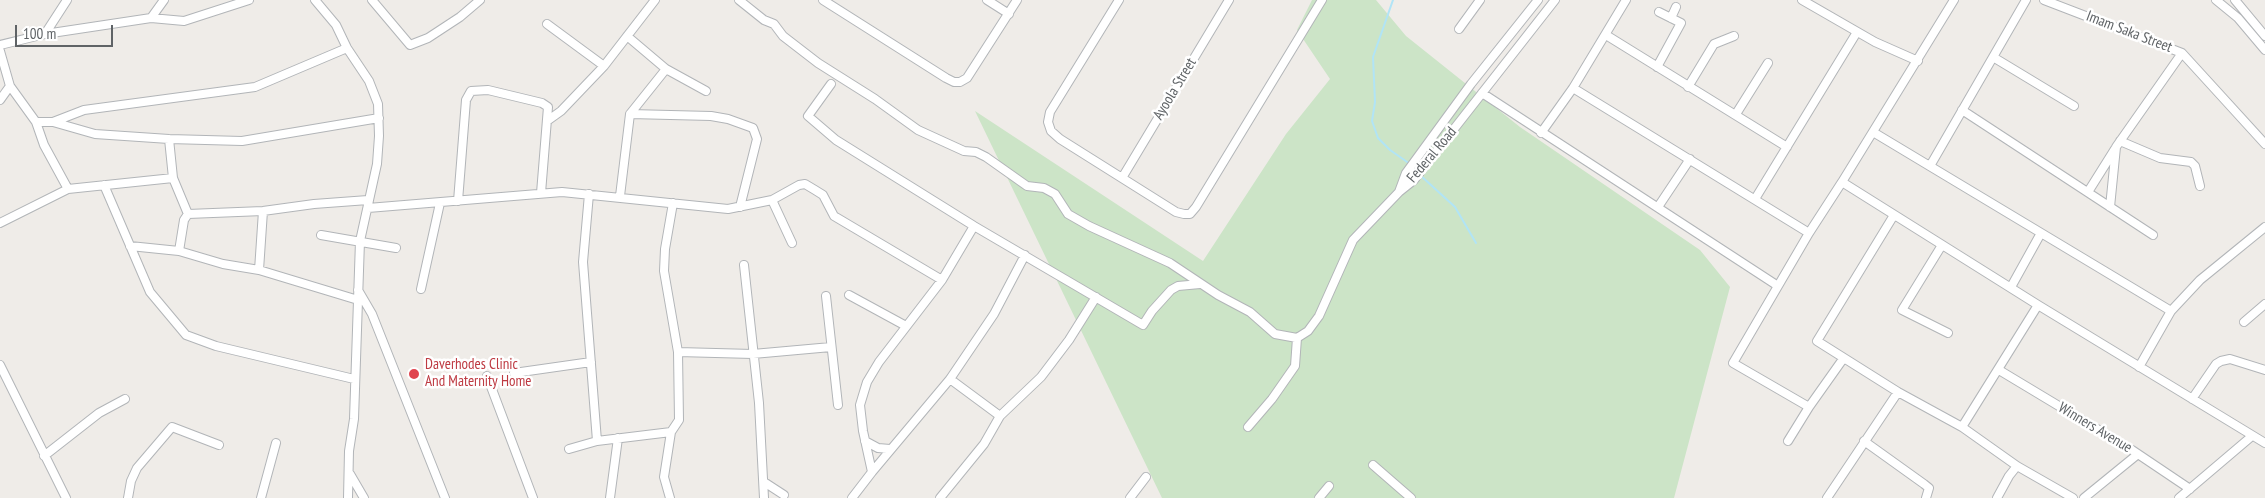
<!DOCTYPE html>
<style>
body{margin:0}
#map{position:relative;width:2265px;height:498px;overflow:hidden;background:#efece8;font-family:"PT Sans Narrow",sans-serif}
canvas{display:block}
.scale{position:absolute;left:15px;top:25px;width:98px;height:22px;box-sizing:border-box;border:2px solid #5f6366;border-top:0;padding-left:6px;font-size:15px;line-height:18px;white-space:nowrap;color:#5f6366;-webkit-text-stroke:4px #fff;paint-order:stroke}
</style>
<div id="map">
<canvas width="2265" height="498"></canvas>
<div class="scale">100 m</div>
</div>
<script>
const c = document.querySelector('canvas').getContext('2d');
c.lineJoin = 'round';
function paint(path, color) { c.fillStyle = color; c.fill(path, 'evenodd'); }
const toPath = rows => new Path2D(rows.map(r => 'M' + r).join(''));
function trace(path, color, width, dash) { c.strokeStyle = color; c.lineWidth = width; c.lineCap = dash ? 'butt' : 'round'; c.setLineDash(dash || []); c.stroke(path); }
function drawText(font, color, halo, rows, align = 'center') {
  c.font = font + ' "PT Sans Narrow",sans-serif'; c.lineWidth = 5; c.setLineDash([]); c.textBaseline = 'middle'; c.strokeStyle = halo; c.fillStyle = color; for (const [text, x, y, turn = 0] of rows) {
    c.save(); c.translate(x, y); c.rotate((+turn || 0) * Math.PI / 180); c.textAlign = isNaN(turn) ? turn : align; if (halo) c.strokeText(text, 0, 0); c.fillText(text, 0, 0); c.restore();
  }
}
const green = toPath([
 [1312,0,1376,0,1406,36,1520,127,1700,250,1730,287,1674,498,1162,498,975,111,1203,261,1286,134,1330,79,1297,30]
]);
const stream = toPath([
 [1393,0,1373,57,1375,102,1372,121,1378,138,1390,150,1410,164],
 [1420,175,1455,207,1476,243]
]);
const minor = toPath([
 [315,0,336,25,347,48,369,81,378,104,379,136,377,164,360,241,354,419,349,451,348,498],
 [372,0,410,45,428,38,460,17,480,0],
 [739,0,764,20,774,24,783,36,818,63,875,99,918,130,964,151,976,152,986,157,1027,186,1044,188,1055,194,1068,214,1089,226,1170,263,1218,295,1250,312,1275,334,1297,338,1295,366,1272,399,1248,427],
 [823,0,946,78,954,82,960,82,967,78,1017,0],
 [987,0,1009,14],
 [1119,0,1050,112,1048,122,1051,131,1060,139,1176,212,1184,214,1190,214,1196,207,1322,0],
 [1538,0,1471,84,1417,158,1406,173,1399,192,1414,180,1555,0],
 [1802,0,1875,42,1918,61],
 [1954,0,1842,182,2038,305,2265,443],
 [2044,0,2182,53,2265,144],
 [2216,0,2238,18,2265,50],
 [2235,0,2265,36],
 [151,18,164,0],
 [1671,18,1676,7],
 [547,24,604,66],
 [1459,29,1480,0],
 [45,34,151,18,184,21,249,0],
 [1606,35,1787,147],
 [627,36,666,69,706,91],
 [0,45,45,34,67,0],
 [0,51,10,86,36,122,44,145,68,189],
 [1993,57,2074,106],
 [1657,67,1681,23,1659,12],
 [831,84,808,116,836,140,974,226,1143,325,1152,311,1171,290,1178,286,1200,284],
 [1688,87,1714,44,1734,36],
 [1573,88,1809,233],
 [1482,93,1778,286],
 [0,100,10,86],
 [1962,110,2153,235],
 [630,114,711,116,728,119,753,128,757,139,740,207],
 [1736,114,1768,63],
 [547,121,561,111,604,66,655,0],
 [36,122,53,122,84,110,255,87,347,48],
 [53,122,95,134,169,139,242,141,379,118],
 [1873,132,2171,311,2200,280,2265,227],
 [1541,133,1573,88,1626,0],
 [169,139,173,178,188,214],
 [2120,141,2160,158,2191,162,2195,166,2200,186],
 [1930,166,2026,0],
 [1122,178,1229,0],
 [1842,182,1809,233,1733,363,1809,407,1843,359],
 [104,185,150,292,186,335,216,346,354,379],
 [2088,192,2115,149],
 [589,194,583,262,597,441],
 [620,196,630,114,666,69],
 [1755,199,1857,32],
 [772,200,792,243],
 [458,201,466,100,471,91,488,90,542,103,548,107,541,193],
 [1658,207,1690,159],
 [2110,207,2116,147,2182,53],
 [368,208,562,192,728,209,772,200,799,185,805,184,815,190,823,195,834,216,942,280,879,362,867,382,860,405,863,431,872,472,852,498],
 [1894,215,1817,341,1898,392,1962,427,2017,466,2073,498],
 [0,223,68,189,173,178],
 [321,235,396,248],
 [1942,245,1902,310,1948,333],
 [130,246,179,251,223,264,259,270,358,300],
 [179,251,184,220,188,214,263,211,314,204,368,200],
 [744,265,759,403,764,498],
 [259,270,263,211],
 [942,280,974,226],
 [2011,287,2041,233],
 [421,289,440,203],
 [358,290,372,314,445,498],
 [849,295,906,326],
 [826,296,838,405],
 [2244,322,2265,304],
 [1297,338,1308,331,1319,316,1353,240,1399,192],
 [678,352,753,354,831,347],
 [0,365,66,498],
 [2139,367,2171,311],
 [1999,370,2132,450,2190,489],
 [514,373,591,362],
 [487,376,533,498],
 [950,379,1000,416],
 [2192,399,2216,364,2221,361,2230,359,2265,370],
 [1962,427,2038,305],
 [865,441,878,448,890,449],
 [1788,441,1809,407],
 [1864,441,1924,484,1929,488,1926,498],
 [569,449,597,441,671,432],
 [44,456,99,413,125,399],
 [1373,465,1411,498],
 [872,472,950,379,994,314,1025,255],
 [350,474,364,498],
 [764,482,784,495],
 [128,498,131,481,137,468,172,427,219,445],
 [261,498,276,443],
 [610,498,618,438],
 [670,498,664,477,671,432,679,420,678,352,664,271,665,249,673,203],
 [940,498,984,444,1000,416,1041,377,1069,340,1096,297],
 [1130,498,1146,477],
 [1319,498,1329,486],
 [1827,498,1898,392],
 [1997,498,2009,476,2017,466],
 [2084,498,2138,454],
 [2179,498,2252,436]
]);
const markers = [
 [414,374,6,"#e0444e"]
];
const streetNames = [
 ["Imam Saka Street",2129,32,21],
 ["Ayoola Street",1175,89,-59],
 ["Federal Road",1432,155,-50],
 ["Winners Avenue",2095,428,31]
];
const healthNames = [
 ["Daverhodes Clinic",425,365],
 ["And Maternity Home",425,382]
];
paint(green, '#cce4c7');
trace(stream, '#b1e4f6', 2);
trace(minor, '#b2b5b8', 10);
trace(minor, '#fff', 8);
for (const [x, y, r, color] of markers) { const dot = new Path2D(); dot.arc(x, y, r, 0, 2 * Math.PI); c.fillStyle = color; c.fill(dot); trace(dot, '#fff', 2); }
drawText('15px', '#5f6366', '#fff', streetNames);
drawText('15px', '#be3a42', '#fff', healthNames, 'left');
</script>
